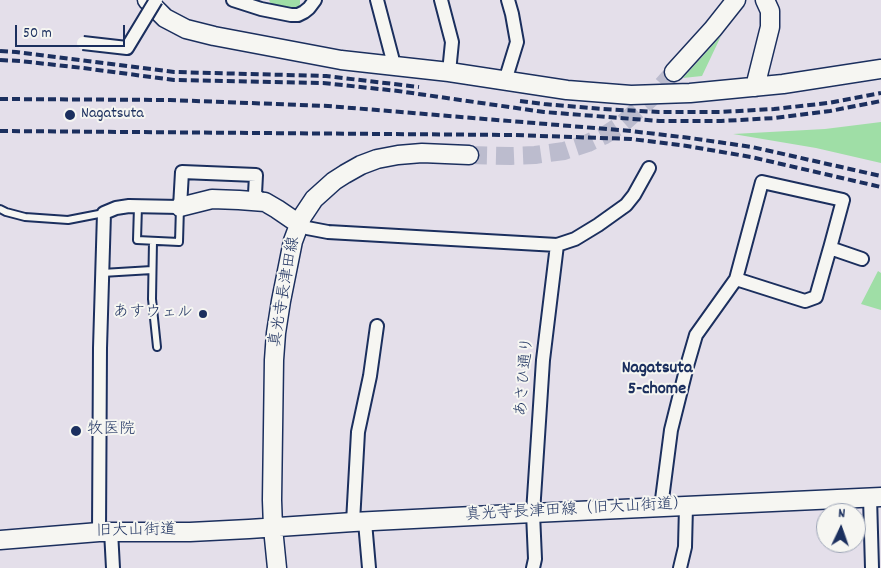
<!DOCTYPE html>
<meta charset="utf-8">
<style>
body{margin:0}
#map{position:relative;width:881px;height:568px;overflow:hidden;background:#e4dfea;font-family:Dekko,sans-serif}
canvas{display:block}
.north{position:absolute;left:816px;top:503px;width:50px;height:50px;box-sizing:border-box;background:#f6f6f2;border:1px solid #9ea6b7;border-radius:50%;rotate:3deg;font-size:14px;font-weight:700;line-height:20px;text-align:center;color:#1b2f5e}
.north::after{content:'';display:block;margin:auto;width:18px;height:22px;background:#1b2f5e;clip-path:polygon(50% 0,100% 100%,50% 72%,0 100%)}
.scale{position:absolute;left:15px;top:25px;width:110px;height:22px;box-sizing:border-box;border:2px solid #1b2f5e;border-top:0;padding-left:6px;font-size:15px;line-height:18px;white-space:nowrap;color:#1b2f5e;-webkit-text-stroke:4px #f6f6f2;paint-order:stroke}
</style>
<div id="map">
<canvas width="881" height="568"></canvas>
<div class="north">N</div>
<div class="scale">50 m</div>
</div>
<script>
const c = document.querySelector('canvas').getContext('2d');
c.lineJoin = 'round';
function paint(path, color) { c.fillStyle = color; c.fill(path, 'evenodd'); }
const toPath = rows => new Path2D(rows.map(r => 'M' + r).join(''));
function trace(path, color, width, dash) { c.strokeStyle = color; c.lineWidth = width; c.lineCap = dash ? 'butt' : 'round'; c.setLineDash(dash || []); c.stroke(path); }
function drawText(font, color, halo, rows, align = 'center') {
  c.font = font + ' Dekko,"Klee One",sans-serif'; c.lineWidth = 4; c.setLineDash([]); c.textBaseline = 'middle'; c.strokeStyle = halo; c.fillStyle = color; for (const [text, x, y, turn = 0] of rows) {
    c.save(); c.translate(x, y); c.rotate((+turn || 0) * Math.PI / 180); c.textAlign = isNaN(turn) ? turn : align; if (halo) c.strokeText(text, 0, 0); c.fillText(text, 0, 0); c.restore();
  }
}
const green = toPath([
 [269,0,300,0,300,4,298,7,292,9,271,4],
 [721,36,702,76,683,78],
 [881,122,881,163,816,148,733,134,825,129],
 [878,271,881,273,881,310,861,304]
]);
const secondaryTunnel = toPath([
 [469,155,511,156,535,155,564,151,588,143,605,135,622,124,650,99,674,72]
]);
const lane = toPath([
 [138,206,137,240,179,242,180,207],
 [0,209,6,212,25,217,68,220,104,213],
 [153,241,152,299,157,347],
 [102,273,152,270]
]);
const street = toPath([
 [233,0,261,9,291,15,298,15,304,12,309,8,315,0],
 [377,0,392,57,393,66],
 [441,0,452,42,449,72],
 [505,81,517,42,512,14,508,0],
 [299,224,307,228,328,232,557,245,575,239,598,225,626,205,634,195,649,168],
 [736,279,805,301,816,297,830,248,862,259],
 [870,497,872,568],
 [661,507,671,430,687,366,696,335,736,279,762,182,843,200,830,248],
 [353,522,358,432,370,376,377,326],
 [365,522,369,568],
 [111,531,113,568],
 [99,532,100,348,104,213,116,208,129,206,180,207,182,172,256,175,255,194,259,198,265,202],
 [533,568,535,559,533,513,543,360,557,245],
 [680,568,685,547,686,506]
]);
const secondary = toPath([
 [147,0,165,18,186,29,214,36,341,60,449,72,567,90,631,95,690,93,783,84,881,69],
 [674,72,713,29,736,0],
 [755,87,770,27,770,11,765,0],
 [180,207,212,199,239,200,265,202,277,209,299,224],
 [0,540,99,532,190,532,249,529,353,522,533,513,881,497],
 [277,568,273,528,272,500,274,360,276,333,281,301,293,241,302,217,314,199,334,181,345,174,361,165,377,159,398,155,422,153,469,155]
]);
const rail = toPath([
 [0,51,16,52,174,72,326,76,419,87],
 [0,60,20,61,83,68,174,80,323,83,398,91,544,112,659,121,721,121,775,118,830,111,881,101],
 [0,99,170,100,328,106,631,131,690,138,752,147,881,176],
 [520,101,544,104,602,109,659,112,720,112,774,109,828,103,881,93],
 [0,131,514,135,631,139,687,146,751,157,881,187]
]);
const streetBridge = toPath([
 [83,43,127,48,156,0]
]);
const markers = [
 [70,115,6,"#1b2f5e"],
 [203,314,5,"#1b2f5e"],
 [76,431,6,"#1b2f5e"]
];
const poiNames = [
 ["Nagatsuta",81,115],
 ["あすウェル",193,314,"right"],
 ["牧医院",87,431]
];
const streetNames = [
 ["真光寺長津田線",286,292,-80],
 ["あさひ通り",526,377,-85],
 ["真光寺長津田線（旧大山街道）",577,511,-3],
 ["旧大山街道",136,532,-1]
];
const neighbourhoodNames = [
 ["Nagatsuta",657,370],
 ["5-chome",657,391]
];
paint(green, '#9fdea6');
trace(secondaryTunnel, '#bcbcce', 18, [18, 9]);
trace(lane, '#1b2f5e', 10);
trace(street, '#1b2f5e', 16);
trace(secondary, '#1b2f5e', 21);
trace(lane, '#f6f6f2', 6);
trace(street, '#f6f6f2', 12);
trace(secondary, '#f6f6f2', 18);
trace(rail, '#1b2f5e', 4, [8, 4]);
trace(streetBridge, '#1b2f5e', 16, []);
trace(streetBridge, '#f6f6f2', 12);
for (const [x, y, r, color] of markers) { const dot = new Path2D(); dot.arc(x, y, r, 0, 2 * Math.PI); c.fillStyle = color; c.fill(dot); trace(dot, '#f6f6f2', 2); }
drawText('16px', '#1b2f5e', '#f6f6f2', poiNames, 'left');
drawText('16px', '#1b2f5e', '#f6f6f2', streetNames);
drawText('bold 18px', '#1b2f5e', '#f6f6f2', neighbourhoodNames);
</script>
